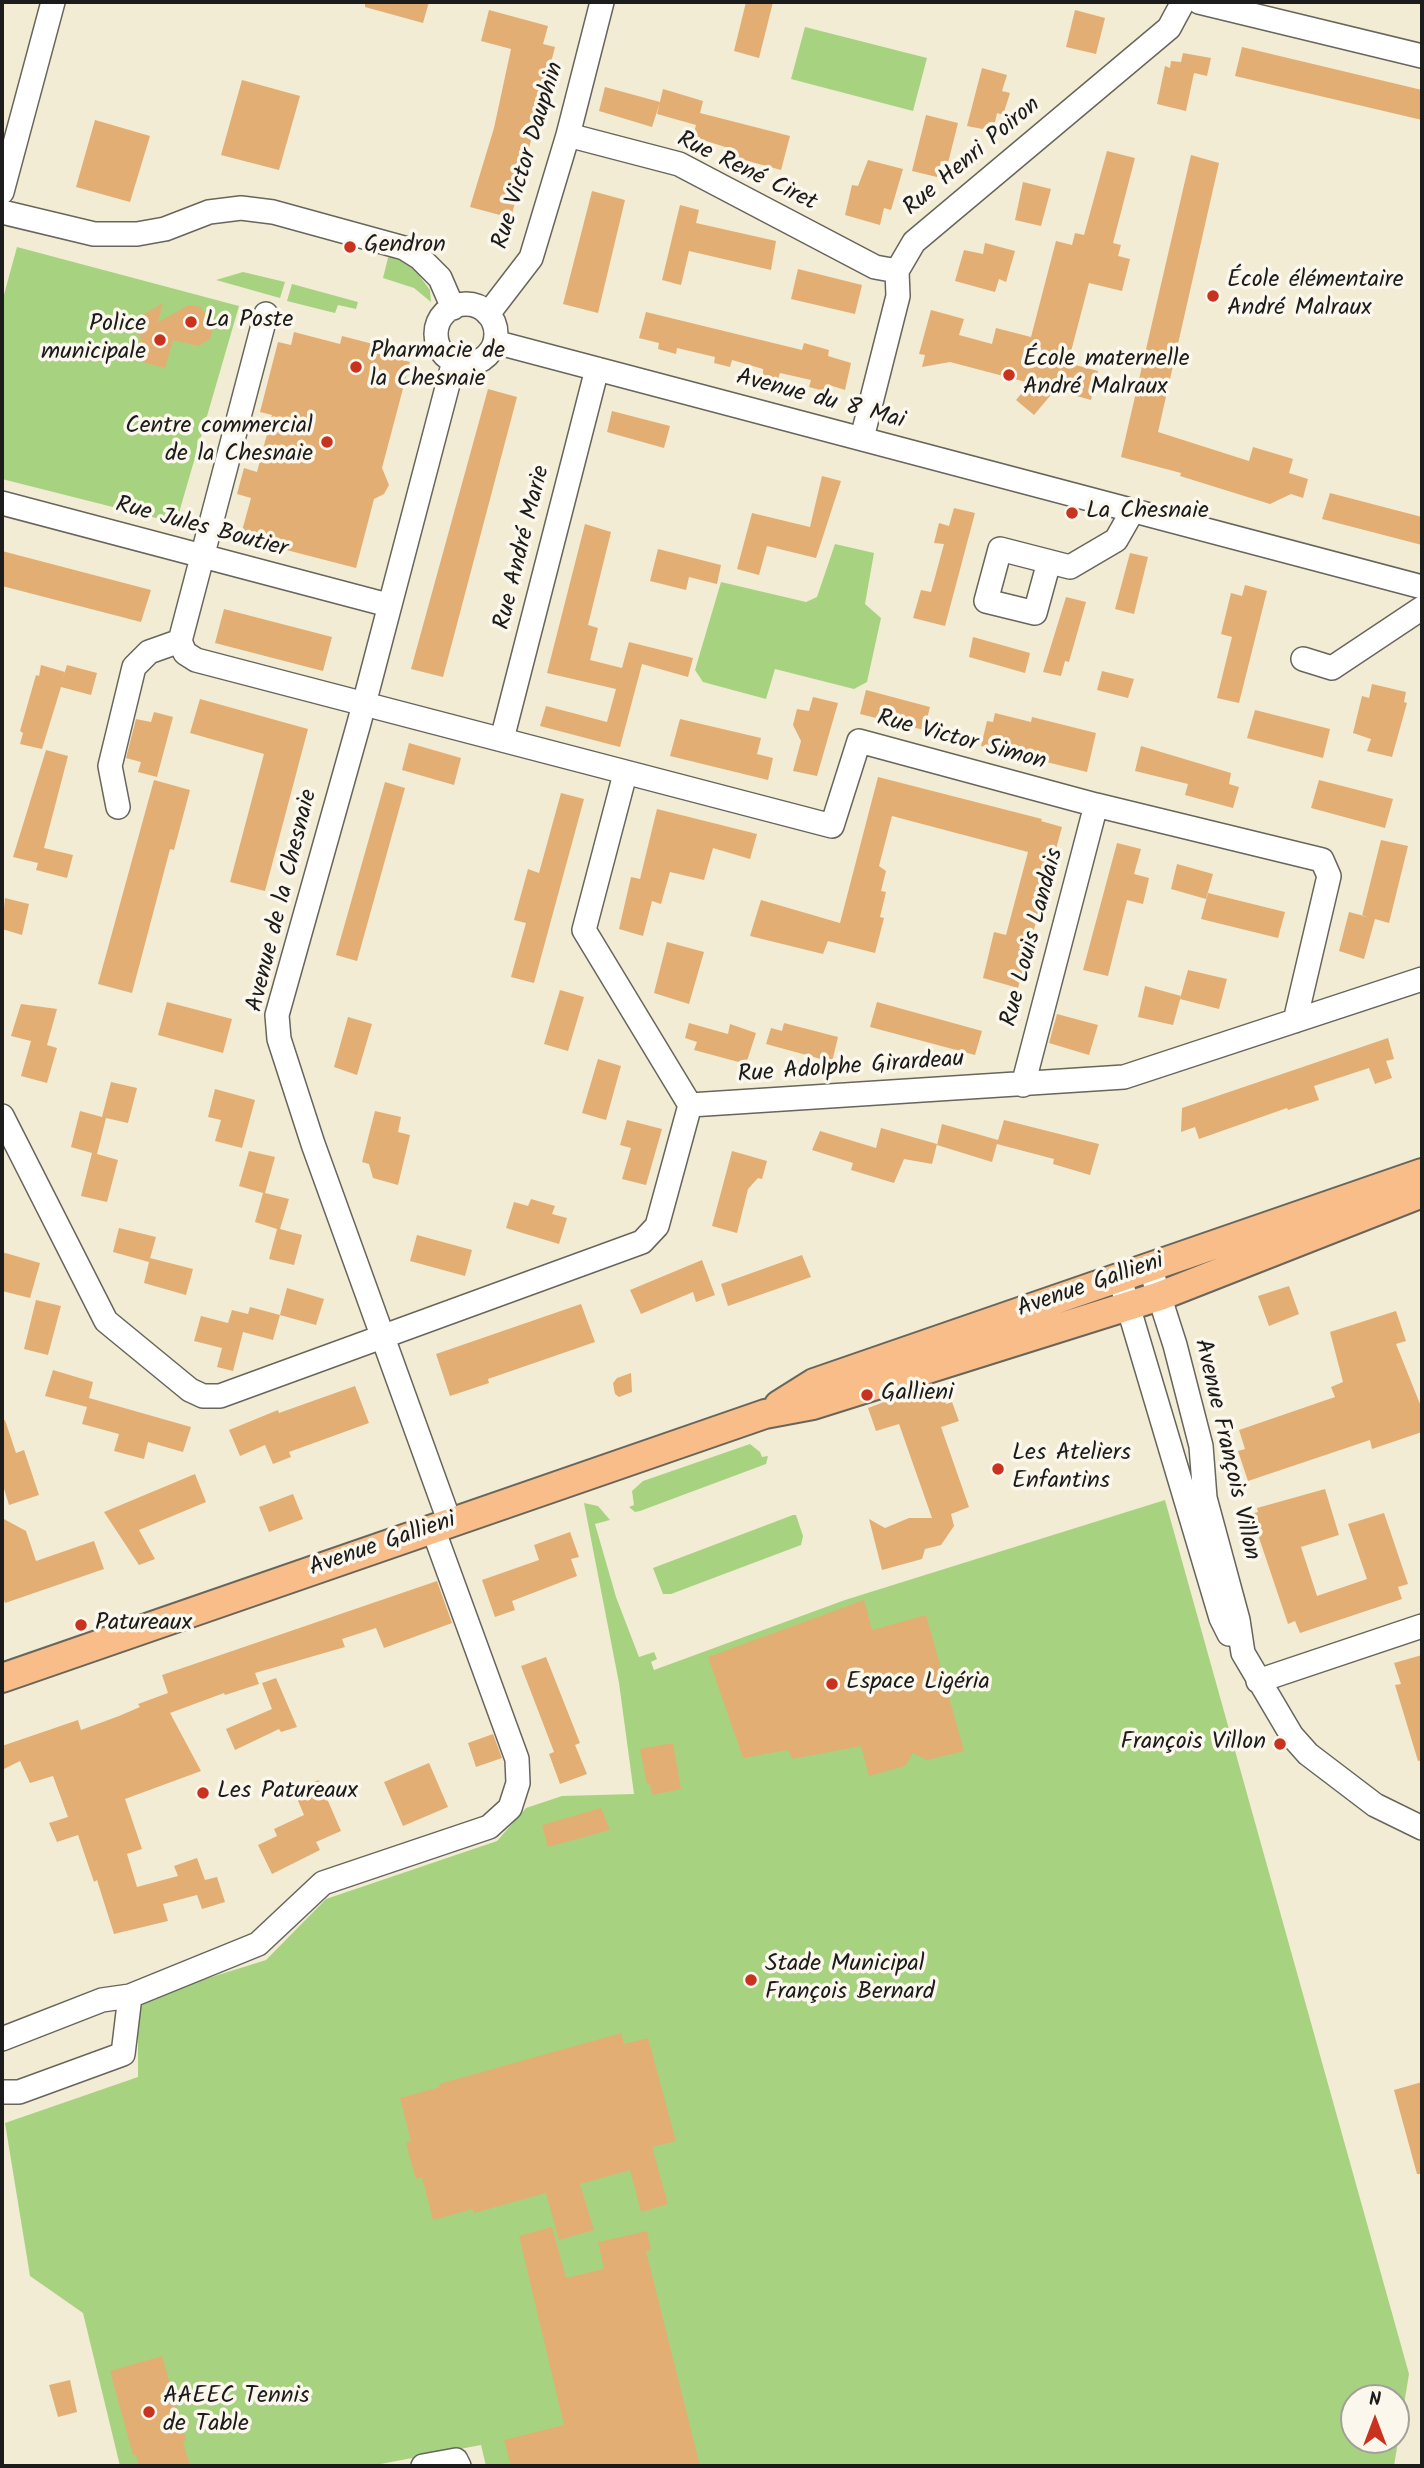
<!DOCTYPE html>
<meta charset="utf-8">
<style>
body{margin:0}
#map{position:relative;width:1424px;height:2468px;overflow:hidden;background:#f2ecd4;font-family:Kalam,sans-serif}
canvas{display:block}
.frame{position:absolute;inset:0;border:4px solid #1c1c1c;pointer-events:none}
.north{position:absolute;left:1340px;top:2384px;width:70px;height:70px;box-sizing:border-box;background:#fbf7ec;border:2px solid #a29f99;border-radius:50%;rotate:0deg;font-size:19px;font-weight:700;line-height:28px;text-align:center;color:#1c1c1c}
.north::after{content:'';display:block;margin:auto;width:24px;height:32px;background:#c8321e;clip-path:polygon(50% 0,100% 100%,50% 72%,0 100%)}
</style>
<div id="map">
<canvas width="1424" height="2468"></canvas>
<div class="frame"></div>
<div class="north">N</div>
</div>
<script>
const c = document.querySelector('canvas').getContext('2d');
c.lineJoin = 'round';
function paint(path, color) { c.fillStyle = color; c.fill(path, 'evenodd'); }
const toPath = rows => new Path2D(rows.map(r => 'M' + r).join(''));
function trace(path, color, width, dash) { c.strokeStyle = color; c.lineWidth = width; c.lineCap = dash ? 'butt' : 'round'; c.setLineDash(dash || []); c.stroke(path); }
function drawText(font, color, halo, rows, align = 'center') {
  c.font = font + ' Kalam,sans-serif'; c.lineWidth = 7; c.setLineDash([]); c.textBaseline = 'middle'; c.strokeStyle = halo; c.fillStyle = color; for (const [text, x, y, turn = 0] of rows) {
    c.save(); c.translate(x, y); c.rotate((+turn || 0) * Math.PI / 180); c.textAlign = isNaN(turn) ? turn : align; if (halo) c.strokeText(text, 0, 0); c.fillText(text, 0, 0); c.restore();
  }
}
const green = toPath([
 [805,27,927,58,913,111,791,79],
 [17,247,239,306,176,523,2,479,2,302],
 [389,254,415,270,430,290,431,302,414,288,383,278],
 [243,272,285,282,280,298,216,280],
 [292,284,358,302,356,309,338,305,335,313,287,301],
 [835,544,874,553,865,604,881,618,867,682,854,689,775,669,766,699,703,682,695,670,721,582,806,602,817,597],
 [750,1444,760,1452,762,1457,768,1456,766,1464,640,1511,635,1512,629,1507,634,1505,632,1491,643,1481],
 [1165,1500,1409,2374,1394,2466,486,2466,481,2445,370,2466,120,2466,83,2313,30,2276,5,2123,138,2077,138,2000,266,1960,326,1899,497,1841,526,1808,562,1796,634,1794,619,1683,584,1503,598,1506,610,1520,595,1524,616,1597,639,1657,654,1652,657,1659,651,1662,654,1670,845,1600],
 [1354,2398,1396,2398,1396,2440,1354,2440],
 [793,1515,796,1515,803,1536,801,1545,671,1594,663,1594,653,1568]
]);
const building = toPath([
 [365,2,429,2,423,23,365,7],
 [746,2,773,2,759,58,734,51],
 [489,10,548,26,543,44,555,47,511,218,470,207,494,128,511,49,481,41],
 [1075,10,1105,18,1096,54,1066,47],
 [1242,47,1422,90,1422,120,1235,76],
 [1183,53,1211,58,1207,76,1194,73,1186,111,1157,104,1165,66,1170,68,1171,61,1181,62],
 [982,68,1007,75,1002,91,1010,93,1003,115,997,113,993,131,967,126],
 [242,80,300,96,279,170,221,155],
 [605,87,660,102,652,127,599,111],
 [663,89,703,101,700,113,790,136,781,170,733,157,735,150,693,137,696,125,657,114],
 [926,115,958,123,948,163,941,161,937,177,912,171],
 [95,120,150,136,130,202,76,187],
 [1107,151,1135,158,1113,243,1121,245,1118,256,1130,259,1122,291,1089,283,1068,363,1098,371,1091,400,1055,390,1034,415,1016,400,1030,383,950,362,922,367,925,355,919,354,931,310,964,319,959,335,992,344,996,328,1031,337,1056,241,1072,245,1075,233,1084,235],
 [1191,155,1219,163,1158,432,1249,461,1253,447,1293,459,1289,473,1308,479,1303,498,1291,494,1270,504,1180,476,1181,473,1121,457],
 [868,160,903,169,891,210,884,208,880,225,845,215,852,185,858,186],
 [1023,182,1051,189,1041,226,1015,220],
 [592,191,625,200,598,313,563,304],
 [680,205,699,210,696,223,776,241,771,270,689,251,681,285,662,280],
 [985,243,1015,251,1006,282,999,279,995,292,955,281,964,250,983,254],
 [798,269,862,285,855,314,791,299],
 [163,303,158,322,189,305,201,307,213,328,210,339,198,346,173,340,165,368,135,360,141,339,131,322],
 [646,312,802,350,804,343,829,350,828,356,851,363,845,390,829,385,827,392,820,390,809,387,811,380,780,373,778,379,763,375,763,369,732,360,730,367,714,363,715,357,677,348,676,354,658,349,659,343,639,338],
 [294,332,340,344,342,336,373,344,371,352,410,362,382,468,389,485,384,494,374,499,356,568,240,538,251,498,237,494,244,468,257,472,272,415,260,412,278,342,291,345],
 [488,389,517,397,443,677,411,669],
 [612,411,670,426,664,448,607,432],
 [822,476,841,481,816,558,767,546,759,575,737,569,752,513,810,527],
 [1330,493,1422,517,1422,545,1322,519],
 [954,508,975,513,945,626,913,618,921,590,931,592,944,544,934,543,939,523,949,526],
 [585,524,611,532,588,625,598,628,590,660,622,668,629,642,693,658,688,677,642,664,620,747,540,726,546,706,607,722,616,689,547,673],
 [658,549,721,565,717,584,689,577,686,590,650,581],
 [2,551,151,590,141,622,2,586],
 [1130,553,1148,557,1134,614,1115,609],
 [1245,585,1267,591,1239,703,1217,698,1232,637,1221,634,1231,593,1242,596],
 [1066,597,1086,602,1069,662,1065,661,1061,676,1043,672],
 [224,609,332,637,323,671,215,643],
 [973,637,1030,653,1025,673,969,657],
 [41,665,65,672,62,681,67,665,97,673,91,695,61,687,42,749,20,744,23,733,20,731,36,675,39,676],
 [1102,671,1134,679,1128,698,1097,690],
 [1372,684,1406,692,1404,702,1407,703,1392,757,1367,751,1371,739,1353,733,1362,696,1369,698],
 [866,690,930,707,924,730,860,714],
 [813,697,838,703,817,776,793,771,801,741,793,725,797,709,809,711],
 [200,699,308,729,265,891,230,882,264,754,190,733],
 [1255,710,1330,729,1323,758,1247,738],
 [154,712,173,717,157,777,138,772,141,762,126,758,136,719,151,722],
 [995,713,1031,722,1032,717,1096,733,1087,772,981,746,987,721,993,722],
 [680,719,761,738,757,754,773,758,768,780,670,756],
 [409,743,461,758,454,785,402,770],
 [1141,746,1231,773,1229,784,1239,787,1233,808,1185,795,1188,784,1135,771],
 [46,750,68,756,44,848,73,855,67,878,36,870,38,863,13,857],
 [878,777,1042,819,1041,821,1062,827,1018,988,983,978,994,932,1006,935,1028,852,892,816,879,866,886,871,881,891,886,892,880,917,884,918,875,953,828,941,823,954,750,936,761,900,840,923],
 [154,780,190,790,174,850,170,849,132,993,98,984],
 [1319,780,1393,799,1385,828,1311,808],
 [385,782,405,788,357,961,336,955],
 [561,793,584,799,534,983,511,977,526,923,514,920,528,869,539,873],
 [657,809,757,834,750,859,713,848,704,880,670,872,661,904,652,901,643,936,619,929,631,877,640,879],
 [1381,840,1408,846,1389,923,1375,919,1364,959,1339,951,1349,912,1368,917,1362,916],
 [1117,843,1141,849,1134,874,1149,878,1143,904,1127,900,1108,976,1083,970],
 [1177,864,1213,874,1206,899,1171,889],
 [1208,893,1285,912,1278,938,1201,919],
 [5,898,29,904,22,935,2,929],
 [667,942,704,952,689,1004,654,993],
 [1188,970,1227,979,1219,1009,1180,999],
 [1145,986,1181,996,1173,1025,1138,1017],
 [560,990,584,997,568,1051,544,1044],
 [167,1002,232,1019,223,1053,158,1035],
 [877,1002,982,1031,975,1055,870,1027],
 [21,1004,57,1009,47,1045,57,1048,47,1083,21,1076,31,1041,11,1036],
 [1057,1014,1098,1025,1089,1055,1049,1043],
 [348,1017,372,1024,357,1075,334,1067],
 [689,1023,728,1034,730,1024,756,1033,746,1064,694,1050,697,1042,685,1038],
 [784,1023,838,1037,832,1062,766,1044,771,1028,782,1031],
 [1388,1038,1394,1059,1386,1061,1392,1078,1375,1084,1369,1068,1314,1086,1319,1100,1288,1110,1287,1108,1199,1139,1195,1127,1181,1132,1182,1108],
 [598,1059,621,1066,606,1120,582,1113],
 [111,1082,137,1088,128,1123,106,1118,97,1154,118,1160,107,1202,81,1196,92,1153,71,1147,80,1111,102,1117],
 [215,1089,255,1100,242,1148,215,1141,221,1120,208,1117],
 [375,1111,401,1117,398,1132,410,1135,398,1185,373,1178,369,1164,362,1162],
 [627,1120,662,1129,646,1185,622,1179,631,1148,620,1145],
 [1004,1120,1099,1144,1090,1175,1053,1164,1054,1159,997,1144,992,1162,937,1145,942,1124,998,1140],
 [881,1128,937,1144,932,1164,904,1159,894,1183,851,1170,853,1163,812,1150,820,1131,876,1148],
 [249,1151,275,1157,265,1193,289,1199,280,1229,302,1235,294,1265,269,1259,277,1229,255,1222,263,1193,239,1186],
 [732,1151,767,1161,762,1179,758,1178,748,1189,737,1233,712,1226],
 [531,1199,555,1206,552,1214,567,1218,559,1244,506,1228,514,1202,528,1206],
 [119,1228,156,1237,149,1262,113,1252],
 [417,1235,472,1250,465,1276,410,1261],
 [2,1252,40,1263,30,1298,2,1291],
 [802,1255,811,1277,728,1306,721,1284],
 [150,1258,193,1269,186,1295,144,1283],
 [702,1260,715,1295,696,1302,693,1292,641,1314,630,1290],
 [1289,1286,1299,1314,1269,1326,1258,1296],
 [287,1288,324,1299,316,1325,280,1315],
 [36,1300,61,1306,48,1355,24,1349],
 [581,1304,595,1342,488,1379,489,1383,450,1396,436,1354],
 [250,1307,280,1315,273,1340,243,1332,233,1371,217,1367,222,1348,194,1341,201,1316,228,1323,232,1310,248,1314],
 [1396,1311,1406,1341,1396,1344,1422,1409,1422,1432,1372,1449,1370,1440,1248,1481,1238,1451,1245,1449,1239,1430,1335,1397,1331,1387,1343,1382,1330,1332],
 [53,1370,93,1382,89,1398,191,1427,183,1452,148,1442,144,1459,114,1451,119,1434,82,1424,87,1407,45,1396],
 [631,1373,632,1392,619,1397,615,1394,613,1383,617,1378],
 [355,1386,369,1423,289,1452,291,1457,273,1464,265,1445,240,1456,229,1430,278,1410,279,1413],
 [942,1391,946,1404,952,1402,959,1421,941,1427,969,1507,951,1514,954,1526,941,1545,925,1549,922,1559,882,1570,869,1519,885,1528,909,1518,932,1518,899,1424,876,1431,868,1408,911,1392,914,1400],
 [5,1420,16,1453,24,1450,39,1495,9,1505,2,1482,2,1421],
 [195,1474,206,1502,139,1530,155,1559,139,1565,104,1512],
 [1325,1489,1339,1535,1301,1547,1317,1596,1367,1579,1348,1524,1384,1513,1408,1584,1398,1587,1402,1599,1300,1633,1295,1621,1288,1624,1251,1514,1258,1512,1257,1508],
 [293,1494,303,1519,269,1532,259,1507],
 [2,1518,26,1531,36,1561,94,1541,104,1569,5,1603,2,1594],
 [570,1532,579,1557,571,1559,577,1576,512,1601,515,1610,495,1617,482,1580,539,1560,534,1545],
 [437,1581,452,1623,384,1648,376,1628,342,1639,345,1647,255,1673,259,1684,225,1695,224,1693,170,1713,201,1771,125,1799,142,1849,127,1854,137,1887,178,1876,174,1866,197,1858,205,1880,217,1877,225,1902,202,1909,197,1895,163,1904,168,1921,114,1934,97,1880,94,1882,78,1835,57,1842,49,1823,68,1817,53,1776,30,1783,20,1761,2,1770,2,1746,78,1720,81,1730,119,1716,140,1707,138,1704,168,1693,162,1675],
 [864,1600,872,1630,926,1615,964,1751,927,1760,913,1753,905,1766,869,1776,861,1746,792,1759,788,1750,743,1758,708,1657],
 [1422,1655,1422,1760,1418,1761,1395,1685,1401,1684,1394,1663],
 [546,1657,580,1743,575,1745,587,1774,560,1784,549,1754,554,1752,521,1666],
 [276,1678,297,1727,281,1732,279,1729,235,1750,226,1729,272,1709,262,1683],
 [493,1734,502,1758,476,1767,468,1743],
 [673,1743,681,1789,652,1795,650,1784,647,1784,640,1749],
 [429,1763,448,1807,403,1826,384,1782],
 [319,1780,341,1831,316,1842,320,1850,272,1874,258,1845,277,1836,274,1829,304,1815,293,1789],
 [601,1808,610,1830,548,1847,542,1825],
 [621,2033,624,2044,648,2038,676,2141,652,2147,668,2204,641,2212,630,2170,580,2184,594,2230,559,2240,546,2193,474,2213,473,2209,433,2220,422,2177,416,2179,408,2151,406,2143,411,2141,400,2098,440,2087,439,2084],
 [1422,2082,1422,2174,1417,2174,1394,2090],
 [552,2227,566,2278,604,2269,598,2242,647,2231,651,2250,646,2251,700,2466,511,2466,504,2440,564,2425,519,2236],
 [162,2356,186,2440,183,2441,190,2466,139,2466,136,2455,133,2455,110,2371],
 [70,2380,77,2412,58,2417,49,2385]
]);
const minor = toPath([
 [1199,2,1422,56],
 [568,135,679,164,875,267,897,271],
 [2,192,53,2],
 [2,212,94,234,137,234,165,229,209,212,241,208,273,212,404,248,420,258,440,278,453,308],
 '436 334a30 30 0 1 1 60 0a30 30 0 1 1-60 0Z',
 [266,314,180,641,185,653,196,660,832,826,859,741,1096,805,1322,860,1329,876,1295,1021],
 [488,314,531,258,568,135,602,2],
 [495,342,1422,587],
 [862,438,898,296,897,271,914,242,1169,28,1183,2],
 [2,503,388,605],
 [1049,562,1035,613,986,601,1000,549,1070,567,1116,540,1132,512],
 [1303,659,1332,668,1422,608],
 [502,739,597,369],
 [625,774,584,930,690,1105],
 [118,807,110,766,134,667,149,652,180,641],
 [1023,1085,1096,805],
 [2,1116,106,1321,190,1390,203,1396,220,1396,642,1242,657,1226,690,1105,1124,1077,1422,979],
 [1150,1267,1175,1345,1201,1446,1205,1498,1238,1620,1243,1653,1292,1736,1308,1754,1375,1805,1422,1828],
 [1123,1289,1221,1618,1229,1634],
 [450,1523,313,1144,279,1039,277,1015,359,723,454,361],
 [1258,1681,1422,1626],
 [2,2039,102,2000,130,1996,258,1944,323,1883,489,1827,510,1808,518,1783,517,1759,433,1529],
 [2,2092,19,2092,123,2054,130,1996],
 [423,2466,456,2460,459,2466]
]);
const major = toPath([
 [779,1405,814,1383,1422,1173],
 [2,1678,765,1414,813,1405,1160,1296,1422,1193]
]);
const markers = [
 [350,247,7,"#c8321e"],
 [1213,296,7,"#c8321e"],
 [191,322,7,"#c8321e"],
 [160,340,7,"#c8321e"],
 [356,367,7,"#c8321e"],
 [1009,375,7,"#c8321e"],
 [327,442,7,"#c8321e"],
 [1072,513,7,"#c8321e"],
 [867,1395,7,"#c8321e"],
 [998,1469,7,"#c8321e"],
 [81,1625,7,"#c8321e"],
 [832,1684,7,"#c8321e"],
 [1280,1744,7,"#c8321e"],
 [203,1793,7,"#c8321e"],
 [751,1980,7,"#c8321e"],
 [149,2412,7,"#c8321e"]
];
const streetNames = [
 ["Rue Victor Dauphin",530,156,-73],
 ["Rue Henri Poiron",973,158,-40],
 ["Rue René Ciret",746,173,26],
 ["Avenue du 8 Mai",820,401,15],
 ["Rue Jules Boutier",201,529,15],
 ["Rue André Marie",524,548,-76],
 ["Rue Victor Simon",961,742,15],
 ["Avenue de la Chesnaie",284,901,-76],
 ["Rue Louis Landais",1034,938,-75],
 ["Rue Adolphe Girardeau",851,1069,-4],
 ["Avenue Gallieni",1091,1287,-19],
 ["Avenue François Villon",1225,1450,77],
 ["Avenue Gallieni",383,1546,-19]
];
const poiNames = [
 ["Gendron",364,247],
 ["École élémentaire",1227,282],
 ["André Malraux",1227,310],
 ["La Poste",205,322],
 ["Police",146,326,"right"],
 ["municipale",146,354,"right"],
 ["Pharmacie de",370,353],
 ["la Chesnaie",370,381],
 ["École maternelle",1023,361],
 ["André Malraux",1023,389],
 ["Centre commercial",313,428,"right"],
 ["de la Chesnaie",313,456,"right"],
 ["La Chesnaie",1086,513],
 ["Gallieni",881,1395],
 ["Les Ateliers",1012,1455],
 ["Enfantins",1012,1483],
 ["Patureaux",95,1625],
 ["Espace Ligéria",846,1684],
 ["François Villon",1266,1744,"right"],
 ["Les Patureaux",217,1793],
 ["Stade Municipal",765,1966],
 ["François Bernard",765,1994],
 ["AAEEC Tennis",163,2398],
 ["de Table",163,2426]
];
paint(green, '#a7d380');
paint(building, '#e3ae73');
trace(minor, '#67655c', 26);
trace(major, '#67655c', 32);
trace(minor, '#fff', 23);
trace(major, '#f8bd89', 28);
for (const [x, y, r, color] of markers) { const dot = new Path2D(); dot.arc(x, y, r, 0, 2 * Math.PI); c.fillStyle = color; c.fill(dot); trace(dot, '#fbf7ec', 2.5); }
drawText('24px', '#1c1c1c', '#fbf7ec', streetNames);
drawText('24px', '#1c1c1c', '#fbf7ec', poiNames, 'left');
</script>
